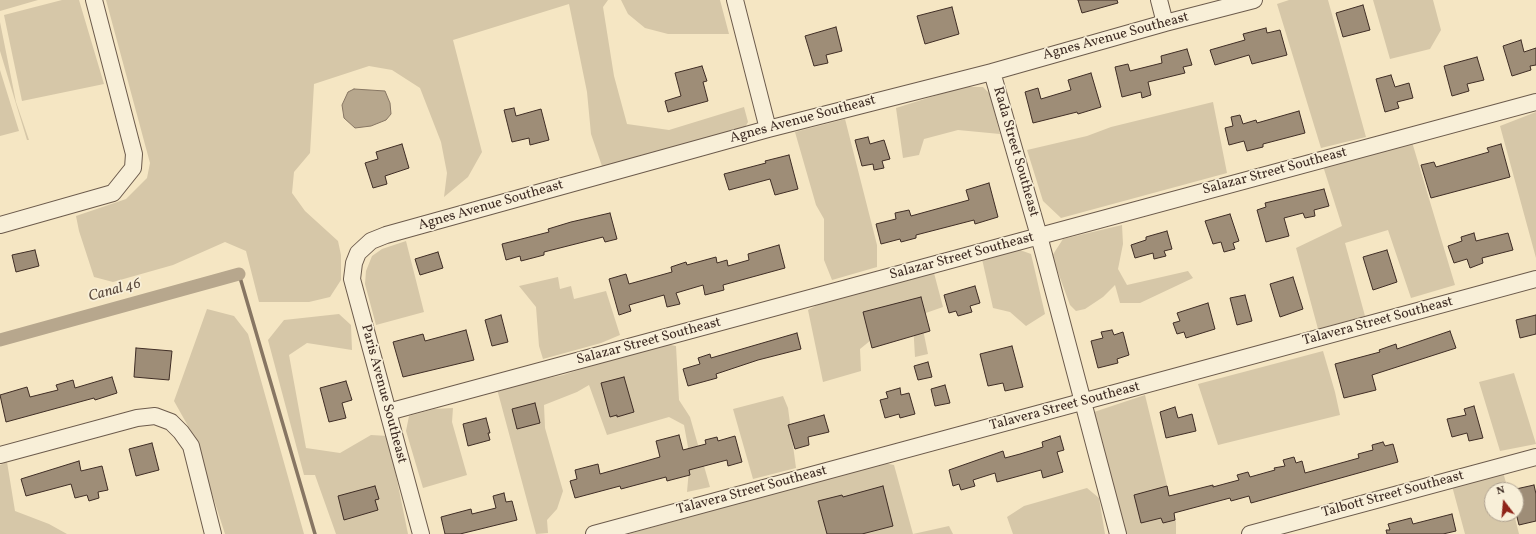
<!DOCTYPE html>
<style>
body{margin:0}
#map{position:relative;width:1536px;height:534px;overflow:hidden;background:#f5e6c3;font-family:Vollkorn,serif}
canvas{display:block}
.north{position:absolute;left:1484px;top:482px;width:40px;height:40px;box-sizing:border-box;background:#f8efd8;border:1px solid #aea190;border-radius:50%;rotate:344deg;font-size:11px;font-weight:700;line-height:16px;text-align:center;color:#3f2d25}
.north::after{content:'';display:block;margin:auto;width:14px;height:18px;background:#8f2418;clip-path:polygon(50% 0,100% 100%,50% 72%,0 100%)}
</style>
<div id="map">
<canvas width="1536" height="534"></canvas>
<div class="north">N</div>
</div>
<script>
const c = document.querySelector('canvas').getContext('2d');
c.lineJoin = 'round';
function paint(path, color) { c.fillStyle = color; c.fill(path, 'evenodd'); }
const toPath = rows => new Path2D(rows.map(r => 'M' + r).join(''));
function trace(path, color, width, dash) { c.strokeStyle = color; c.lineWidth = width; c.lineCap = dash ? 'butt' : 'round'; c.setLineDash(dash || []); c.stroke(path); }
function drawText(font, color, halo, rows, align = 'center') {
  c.font = font + ' Vollkorn,serif'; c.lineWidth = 3.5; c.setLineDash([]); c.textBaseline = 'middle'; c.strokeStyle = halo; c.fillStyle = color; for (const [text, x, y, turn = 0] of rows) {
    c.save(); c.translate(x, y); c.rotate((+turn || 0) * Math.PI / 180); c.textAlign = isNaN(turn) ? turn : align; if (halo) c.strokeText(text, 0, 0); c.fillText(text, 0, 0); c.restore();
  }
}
const green = toPath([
 [0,0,38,0,0,11],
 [62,0,79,0,104,84,22,101,4,15],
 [106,0,608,0,603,7,614,76,627,124,669,130,744,107,748,122,743,131,603,169,591,134,587,92,569,4,453,40,482,152,468,177,444,197,447,173,441,142,420,88,392,70,369,66,314,84,310,153,294,172,292,193,305,211,338,241,341,255,341,280,330,297,309,302,259,302,246,251,225,242,173,265,113,282,94,277,79,231,76,216,126,199,147,178,150,163],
 [621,0,720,0,729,34,668,34,645,28,628,14],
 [1289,0,1328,0,1366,137,1321,148,1277,4],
 [1373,0,1433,0,1441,30,1430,49,1390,59],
 [0,22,16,102,29,140,27,140,0,51],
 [0,70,19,131,0,136],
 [963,87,983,87,990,94,1000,134,958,130,924,139,919,155,903,158,896,108],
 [1213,102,1227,173,1061,218,1043,201,1027,150,1087,136,1111,127],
 [1536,112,1536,258,1500,126],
 [845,119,877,245,877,267,832,280,824,260,824,219,816,205,795,132],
 [1412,142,1455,285,1411,298,1388,230,1345,243,1365,316,1318,329,1296,248,1342,226,1323,166],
 [1122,225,1123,244,1118,269,1127,285,1188,271,1193,278,1140,303,1120,303,1115,285,1103,297,1085,309,1076,311,1070,305,1052,256,1063,239],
 [406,241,424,312,376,325,365,284,366,271,372,256,382,249],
 [1020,250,1031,254,1045,314,1026,326,1010,312,993,308,982,259],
 [934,273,943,307,920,315,928,354,915,357,913,323,892,323,860,349,861,371,823,382,808,310,821,303],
 [558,277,560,289,571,286,574,299,606,291,620,335,601,343,543,359,539,346,536,307,519,286],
 [207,309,234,316,248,334,304,534,225,534,193,435,174,401],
 [339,314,351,325,352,350,307,343,289,355,306,448,340,453,371,435,388,436,408,534,336,534,315,475,304,475,268,340,284,320],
 [662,343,676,346,679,400,690,417,710,487,687,492,690,458,684,425,669,417,607,435,589,385,577,392,544,405,545,428,563,491,557,509,547,520,548,533,536,534,497,389,563,375],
 [1323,351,1335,392,1340,415,1218,445,1198,384],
 [1514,373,1536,444,1500,451,1479,382],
 [1145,395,1176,522,1176,534,1123,534,1094,412],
 [783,396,788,408,796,468,753,479,733,409],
 [453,408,452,422,467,475,423,488,406,431,409,416,434,409],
 [7,462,15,511,49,524,67,534,0,534,0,465],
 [884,463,894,465,913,534,949,526,953,534,628,534],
 [1503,472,1508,490,1492,490,1492,514,1514,514,1519,534,1465,534,1452,486],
 [1087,488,1099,498,1105,534,1013,534,1007,517,1024,506]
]);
const water = toPath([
 [354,89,385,91,390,103,391,114,386,120,371,126,355,128,344,118,342,105,348,92,354,89]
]);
const stream = toPath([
 [239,274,315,534]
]);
const canal = toPath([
 [0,340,239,274]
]);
const building = toPath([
 [1078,0,1117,0,1118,3,1082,13,1078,0],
 [1363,5,1370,30,1343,37,1336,13,1363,5],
 [952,7,959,34,925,44,917,16,952,7],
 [836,27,842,51,826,55,828,63,814,66,805,36,836,27],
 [1266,28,1267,33,1280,30,1287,55,1252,64,1249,55,1215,65,1210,50,1245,40,1243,34,1266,28],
 [1521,40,1524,52,1536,48,1536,65,1530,66,1531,70,1512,76,1503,46,1521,40],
 [1187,49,1192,65,1183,67,1185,73,1148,82,1151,95,1142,98,1141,92,1122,97,1115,67,1128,64,1130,71,1162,63,1161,56,1187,49],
 [1477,57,1484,80,1467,84,1469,91,1452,96,1444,66,1477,57],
 [702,66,707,81,703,82,708,101,668,112,665,101,681,96,675,73,702,66],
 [1091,73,1101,107,1078,114,1077,112,1033,123,1025,92,1038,88,1041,99,1071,90,1068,80,1091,73],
 [1391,75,1395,87,1409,83,1413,98,1397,102,1399,108,1385,112,1376,79,1391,75],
 [514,108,516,116,541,109,549,140,530,145,529,138,512,142,504,110,514,108],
 [1299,111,1305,133,1263,144,1263,147,1247,151,1244,141,1229,145,1225,128,1233,126,1231,117,1240,115,1243,124,1256,120,1257,123,1299,111],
 [868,137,870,144,884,140,890,159,882,161,884,168,874,170,873,164,862,166,855,140,868,137],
 [402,144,409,168,385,176,387,184,373,188,365,163,378,159,376,152,402,144],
 [1501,144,1510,177,1431,198,1421,165,1434,162,1436,167,1489,152,1487,148,1501,144],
 [789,155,798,189,775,195,770,179,729,190,724,174,766,163,765,161,789,155],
 [989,183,998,217,975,224,974,220,916,235,916,238,901,242,900,239,881,244,876,224,896,219,895,213,909,210,911,216,969,200,966,190,989,183],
 [1324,189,1329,206,1314,210,1315,216,1305,218,1303,213,1284,218,1289,236,1266,242,1257,210,1266,207,1265,203,1324,189],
 [610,213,617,239,605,242,603,237,544,252,544,255,521,261,520,256,506,260,502,244,549,232,548,229,571,222,610,213],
 [1230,214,1239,241,1233,243,1235,249,1224,252,1221,242,1213,244,1205,221,1230,214],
 [1167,231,1172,249,1164,251,1166,256,1154,259,1153,253,1135,258,1131,245,1146,240,1146,237,1167,231],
 [1474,233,1476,241,1508,233,1513,250,1482,258,1483,263,1470,268,1467,259,1454,263,1448,246,1462,241,1461,237,1474,233],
 [779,245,785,268,723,285,724,290,705,295,703,285,676,293,680,304,667,307,664,295,629,305,631,311,619,315,609,279,626,274,629,284,672,272,671,267,686,262,687,265,716,257,717,263,727,260,728,266,749,260,748,254,779,245],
 [35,250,39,266,16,272,12,255,35,250],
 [1387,250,1397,282,1373,290,1363,257,1387,250],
 [438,252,443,268,420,275,415,259,438,252],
 [1293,277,1303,309,1280,317,1270,284,1293,277],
 [975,286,980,303,970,306,972,312,958,316,956,311,949,313,944,295,975,286],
 [1245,295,1252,321,1237,325,1230,298,1245,295],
 [921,297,930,331,872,348,863,312,921,297],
 [1208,303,1215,329,1186,338,1184,332,1177,334,1173,323,1180,321,1177,313,1208,303],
 [501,315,508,342,492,346,485,320,501,315],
 [1536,315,1536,334,1520,338,1516,320,1536,315],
 [466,330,474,360,403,377,393,342,423,334,425,341,466,330],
 [1112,330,1114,335,1123,332,1129,355,1117,359,1118,363,1098,368,1091,341,1103,338,1101,332,1112,330],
 [1450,331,1456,348,1372,375,1376,390,1344,398,1335,364,1380,352,1379,350,1396,344,1397,349,1450,331],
 [797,333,801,349,758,360,716,374,717,378,688,386,683,369,700,364,698,358,710,354,711,358,797,333],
 [1012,346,1023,387,1005,391,1003,383,988,386,980,354,1012,346],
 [136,348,172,351,169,380,134,377,136,348],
 [928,362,932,377,918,380,914,366,928,362],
 [112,377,117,393,95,400,94,398,6,422,0,395,27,387,30,397,58,390,56,385,73,380,75,388,112,377],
 [624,377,634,412,617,417,617,415,610,417,601,383,624,377],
 [346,381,352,400,342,403,346,418,329,422,320,388,346,381],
 [945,385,950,403,935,406,931,389,945,385],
 [900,388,901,395,909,393,915,414,900,418,899,414,885,418,880,400,888,398,886,392,900,388],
 [535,403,540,423,517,429,512,409,535,403],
 [1474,406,1483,438,1469,441,1467,433,1452,437,1447,419,1466,415,1464,409,1474,406],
 [1175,407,1178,418,1192,414,1196,431,1166,438,1160,412,1175,407],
 [824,415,829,432,808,437,809,445,795,449,788,425,824,415],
 [486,418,490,433,488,433,490,440,468,446,463,424,486,418],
 [679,435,683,450,706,444,705,440,717,437,718,441,735,436,742,462,728,466,727,460,689,470,690,475,667,481,666,477,621,489,620,486,575,498,570,481,577,479,575,470,598,464,600,474,660,457,656,441,679,435],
 [1060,436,1064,450,1057,452,1063,472,1043,478,1041,470,997,482,995,473,973,480,975,486,961,490,959,484,953,486,949,470,1003,451,1005,458,1020,454,1043,447,1042,442,1060,436],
 [1383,442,1385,446,1393,444,1398,462,1251,503,1249,496,1231,501,1230,498,1174,513,1175,520,1163,523,1161,518,1141,523,1134,495,1167,486,1169,496,1213,485,1213,487,1239,480,1237,475,1248,472,1250,477,1275,470,1274,468,1285,466,1283,460,1294,457,1296,463,1302,461,1305,473,1359,458,1358,454,1373,450,1372,445,1383,442],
 [152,443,159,470,136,476,129,449,152,443],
 [79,461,81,471,102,466,108,490,98,492,99,498,89,501,87,495,75,498,71,484,26,496,21,479,79,461],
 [1534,485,1536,494,1536,521,1519,525,1516,513,1516,489,1534,485],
 [375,486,379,499,375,500,378,510,344,520,338,496,375,486],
 [883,486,893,526,862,534,827,534,818,501,842,495,843,497,883,486],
 [504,493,506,502,512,501,517,520,460,534,445,534,441,517,471,509,472,514,496,508,493,496,504,493],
 [1452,514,1456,531,1443,534,1387,534,1386,530,1390,530,1388,524,1411,518,1413,524,1452,514]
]);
const minor = toPath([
 [735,0,768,129],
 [1159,0,1165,23],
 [992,72,1039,236,1118,534],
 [0,225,113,193,133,168,134,154,94,0],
 [388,412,1536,102],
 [0,455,137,418,155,416,171,422,181,432,191,446,213,534],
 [421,534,352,279,354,263,358,253,371,241,386,235,768,129,992,72,1165,23,1254,0],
 [594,534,1536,279],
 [1250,534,1536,457]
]);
const streetNames = [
 ["Agnes Avenue Southeast",1116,37,-15],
 ["Agnes Avenue Southeast",803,120,-15],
 ["Rada Street Southeast",1015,152,74],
 ["Salazar Street Southeast",1275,172,-15],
 ["Agnes Avenue Southeast",491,206,-16],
 ["Salazar Street Southeast",962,257,-15],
 ["Talavera Street Southeast",1378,322,-15],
 ["Salazar Street Southeast",649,342,-15],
 ["Paris Avenue Southeast",383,394,75],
 ["Talavera Street Southeast",1065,407,-15],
 ["Talavera Street Southeast",752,491,-15],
 ["Talbott Street Southeast",1393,495,-15]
];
const waterNames = [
 ["Canal 46",115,291,-15]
];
paint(green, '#d6c7a8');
paint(water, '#b7a78d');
trace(water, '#877663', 1);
trace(stream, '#877663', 3.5);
trace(canal, '#b7a78d', 13);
paint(building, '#9e8d77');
trace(building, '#3f2d25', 1);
trace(minor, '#6c5b4c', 18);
trace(minor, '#f8efd8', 16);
drawText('14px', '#3f2d25', '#f8efd8', streetNames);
drawText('italic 15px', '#5d4c3f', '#f8efd8', waterNames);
</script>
